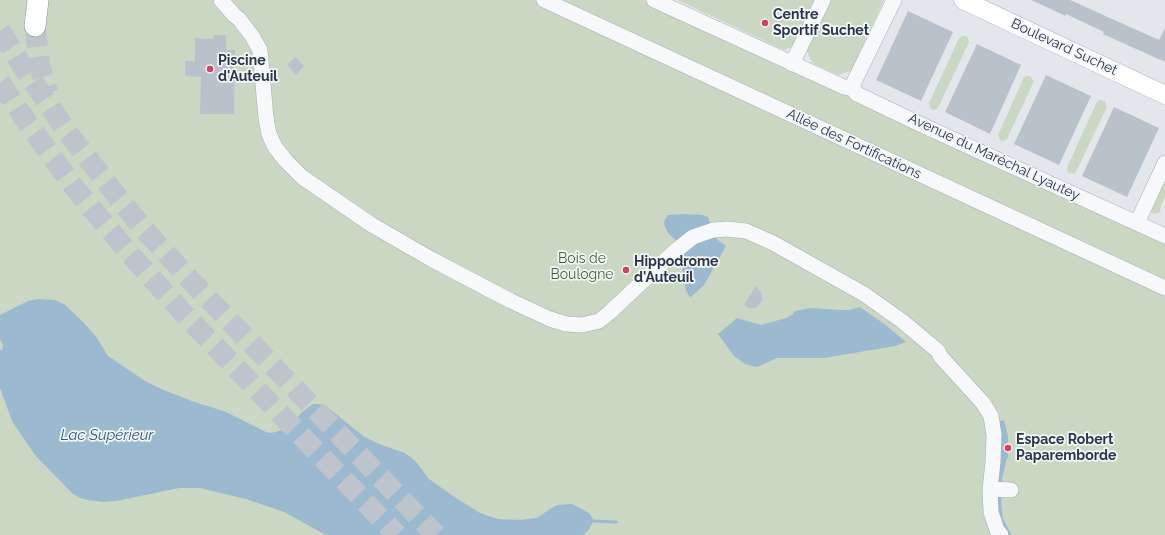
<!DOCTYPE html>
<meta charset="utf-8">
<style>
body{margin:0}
canvas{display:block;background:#e3e7ec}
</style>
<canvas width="1165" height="535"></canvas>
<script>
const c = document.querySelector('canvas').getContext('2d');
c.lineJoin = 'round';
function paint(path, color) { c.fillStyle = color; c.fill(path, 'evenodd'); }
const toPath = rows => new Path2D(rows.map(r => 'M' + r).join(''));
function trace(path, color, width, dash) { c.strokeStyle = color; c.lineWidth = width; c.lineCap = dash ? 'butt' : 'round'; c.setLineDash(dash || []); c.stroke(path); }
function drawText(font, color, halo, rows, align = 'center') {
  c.font = font + ' Raleway,sans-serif'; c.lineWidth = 3.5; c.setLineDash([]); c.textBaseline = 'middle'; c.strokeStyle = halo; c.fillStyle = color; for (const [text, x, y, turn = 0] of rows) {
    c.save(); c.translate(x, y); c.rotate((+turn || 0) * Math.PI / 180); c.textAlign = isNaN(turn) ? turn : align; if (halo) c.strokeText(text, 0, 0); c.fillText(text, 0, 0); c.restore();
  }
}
const green = toPath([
 [0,0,644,0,1165,244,1165,535,0,535],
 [677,0,814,0,793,46,784,50],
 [831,0,884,0,851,71,838,75,812,63,807,51],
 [963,36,967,36,969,42,938,108,935,110,931,109,929,103,959,38],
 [1026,76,1030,76,1034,81,1007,139,1003,141,1000,140,998,135,1024,77],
 [1099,100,1105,101,1107,107,1076,172,1074,174,1069,173,1067,171,1067,167,1097,102],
 [1165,181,1165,197,1160,208,1161,212,1153,214,1151,210]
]);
const water = toPath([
 [685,214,703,215,708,217,710,223,679,243,668,233,664,224,665,219,668,215],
 [713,236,726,246,704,285,691,297,689,296,686,290,683,274,682,258,684,253,689,246],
 [37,299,55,300,64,304,84,323,97,338,108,356,145,381,161,389,192,401,226,412,266,432,271,433,279,431,288,425,306,409,313,404,319,404,326,406,363,436,379,444,405,453,412,458,418,464,429,479,453,496,480,513,498,519,520,520,537,518,550,509,557,505,572,504,589,513,593,519,592,524,588,531,583,535,326,535,284,512,246,499,200,488,179,488,116,501,103,502,87,500,80,498,72,493,35,455,12,421,0,388,0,350,2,350,3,345,0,339,0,315,28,301],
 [860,307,887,326,906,342,895,346,824,358,777,358,757,367,745,364,734,356,718,334,737,318,761,325,786,318,792,315,795,311,810,308,840,310,849,310],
 [1004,420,1008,436,1008,458,1007,458,1002,479,1001,502,1003,519,1012,535,1008,535,1004,528,997,510,997,422]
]);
const stream = toPath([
 [593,521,616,522]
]);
const building = toPath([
 [1031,0,1070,0,1159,40,1165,28,1165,62,1103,34,1104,32,1066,14,1066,16],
 [908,11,953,32,921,101,876,80],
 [214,35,226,35,226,50,235,50,234,114,200,114,201,77,185,76,185,61,195,61,195,38,213,39],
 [977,44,1021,65,990,134,945,112],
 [295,57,304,66,296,75,287,65],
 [1046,75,1091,96,1059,165,1014,144],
 [1114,107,1159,128,1127,197,1082,176],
 [756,286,762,294,762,301,757,307,753,308,748,308,744,305]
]);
const highwayTunnel = toPath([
 [35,26,40,67,48,93],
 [0,30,23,67,68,133,117,196,142,227,196,286,436,535],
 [0,82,24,118,74,187,128,252,185,315,397,535]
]);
const minor = toPath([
 [221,0,234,15,239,19,252,36,260,50,266,118,269,134,275,147,286,161,302,177,372,225,431,259,511,301,550,319,566,324,582,325,599,321,609,313,674,252,693,237,713,230,727,229,746,231,773,243,864,294,902,321,938,351,941,357,983,403,991,416,994,435,993,462,990,489,991,512,997,530,1001,535],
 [544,0,1165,288],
 [654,0,844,87,853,89],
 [792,64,823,0],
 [853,89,857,94,924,126,1165,236],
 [853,89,854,82,894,0],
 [1137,223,1165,163],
 [990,489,1011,490]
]);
const major = toPath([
 [963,0,1165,95]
]);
const highway = toPath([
 [35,26,38,0]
]);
const markers = [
 [765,23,4,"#dc3d65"],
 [210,69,4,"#dc3d65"],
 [626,270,4,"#dc3d65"],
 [1008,448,4,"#dc3d65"]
];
const poiNames = [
 ["Centre",773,15],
 ["Sportif Suchet",773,31],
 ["Piscine",218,61],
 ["d'Auteuil",218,77],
 ["Hippodrome",634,262],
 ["d'Auteuil",634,278],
 ["Espace Robert",1016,440],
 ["Paparemborde",1016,456]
];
const streetNames = [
 ["Boulevard Suchet",1064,47,25],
 ["Allée des Fortifications",854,144,25],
 ["Avenue du Maréchal Lyautey",994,157,25]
];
const parkNames = [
 ["Bois de",582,259],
 ["Boulogne",582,275]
];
const waterNames = [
 ["Lac Supérieur",107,435]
];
paint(green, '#cad7c3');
paint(water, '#9bb9cf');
trace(stream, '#9bb9cf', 3);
paint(building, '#b9c1cb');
trace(highwayTunnel, '#bec4cb', 21, [21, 10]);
trace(minor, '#a7aeb7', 16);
trace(major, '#a1adb9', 19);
trace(highway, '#8896a5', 22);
trace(minor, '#f6f8fa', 15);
trace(major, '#fff', 18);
trace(highway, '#fff', 21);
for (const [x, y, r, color] of markers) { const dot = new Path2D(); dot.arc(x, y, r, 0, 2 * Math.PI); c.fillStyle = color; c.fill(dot); trace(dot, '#f3f6f9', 1.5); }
drawText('bold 14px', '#283646', '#f3f6f9', poiNames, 'left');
drawText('14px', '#283646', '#f3f6f9', streetNames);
drawText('14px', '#426434', '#f3f6f9', parkNames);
drawText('italic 15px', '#2e5a7f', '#f3f6f9', waterNames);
</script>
